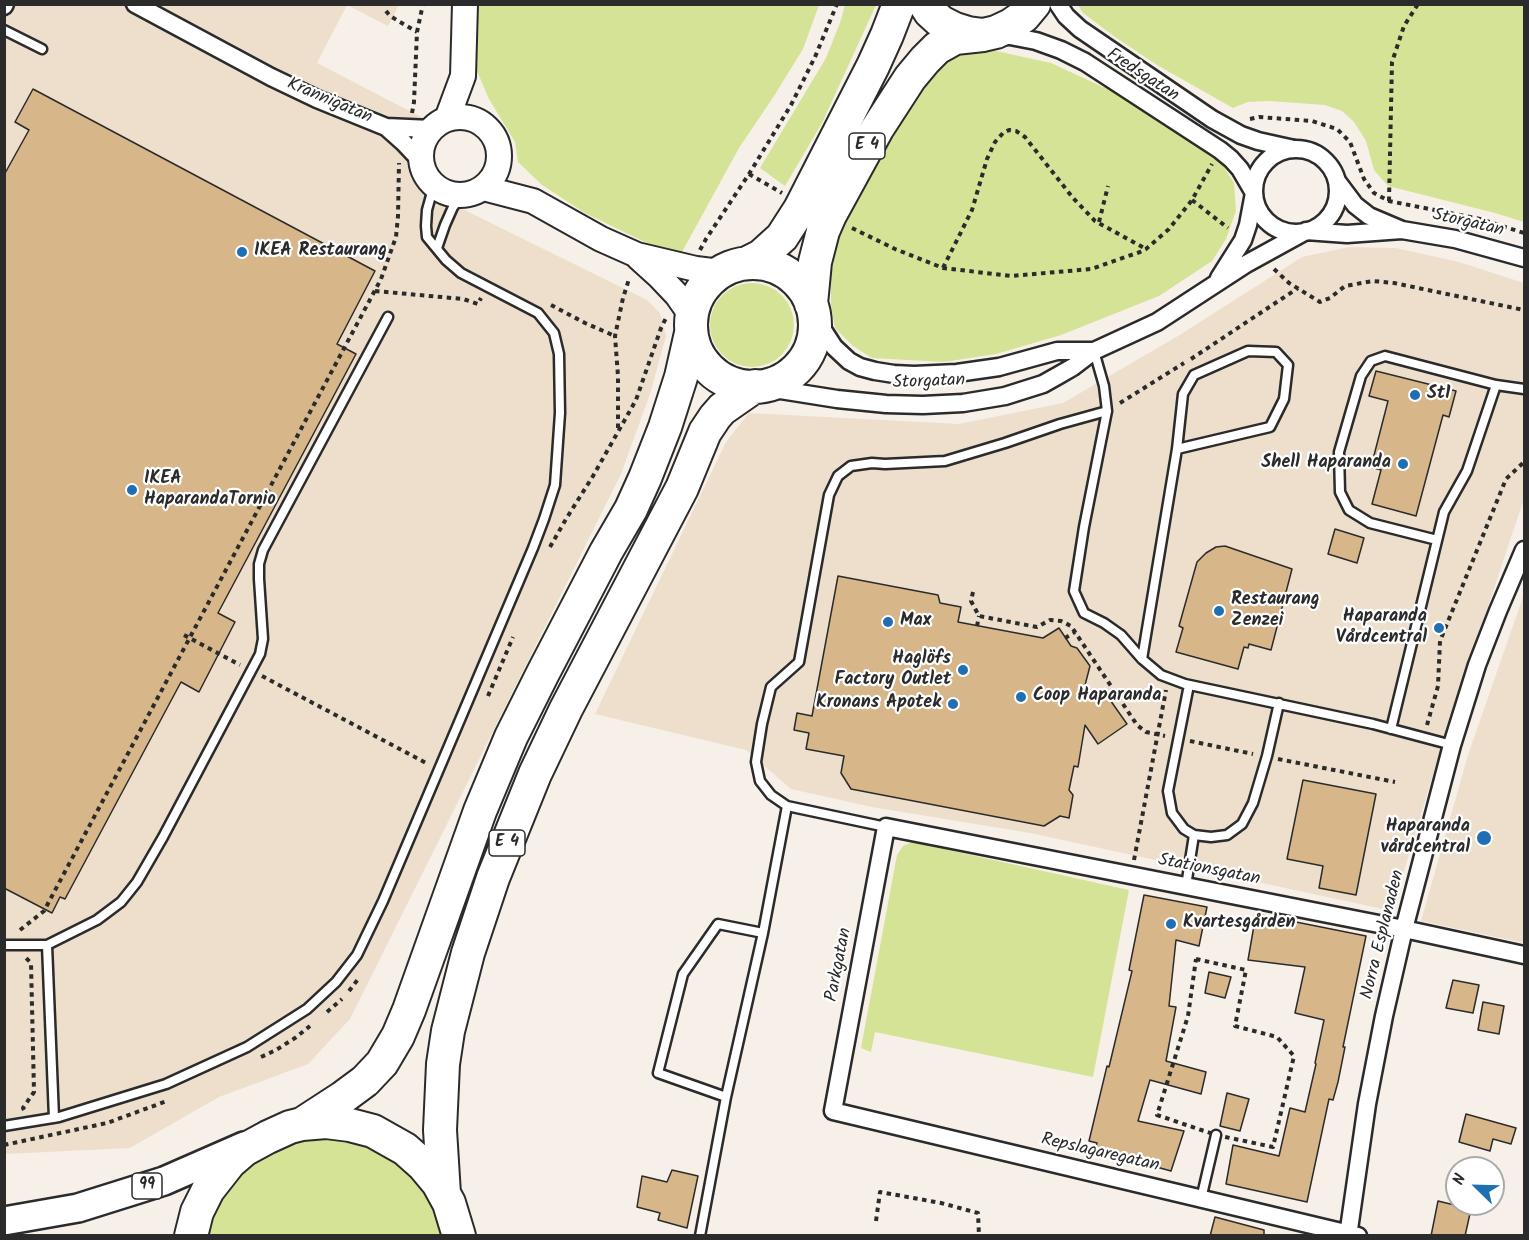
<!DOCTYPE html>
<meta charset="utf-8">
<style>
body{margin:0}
#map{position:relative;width:1529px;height:1240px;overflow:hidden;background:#f7f0e8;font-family:Kalam,sans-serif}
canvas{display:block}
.frame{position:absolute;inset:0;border:6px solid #2b2b2b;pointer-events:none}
.north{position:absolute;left:1445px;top:1156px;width:60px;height:60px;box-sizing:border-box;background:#fff;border:2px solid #aaa;border-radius:50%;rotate:293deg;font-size:16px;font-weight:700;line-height:24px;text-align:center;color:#2b2b2b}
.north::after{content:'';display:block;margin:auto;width:21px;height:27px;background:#1f6fb2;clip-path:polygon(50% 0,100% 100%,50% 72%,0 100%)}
</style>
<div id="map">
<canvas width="1529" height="1240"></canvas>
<div class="frame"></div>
<div class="north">N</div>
</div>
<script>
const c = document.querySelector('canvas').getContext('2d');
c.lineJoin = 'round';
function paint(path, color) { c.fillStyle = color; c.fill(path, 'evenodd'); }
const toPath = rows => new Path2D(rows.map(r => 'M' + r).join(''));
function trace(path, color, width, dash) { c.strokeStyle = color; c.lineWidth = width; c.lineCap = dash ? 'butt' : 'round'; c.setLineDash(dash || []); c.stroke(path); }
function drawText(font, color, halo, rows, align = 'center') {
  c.font = font + ' Kalam,sans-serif'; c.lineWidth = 4.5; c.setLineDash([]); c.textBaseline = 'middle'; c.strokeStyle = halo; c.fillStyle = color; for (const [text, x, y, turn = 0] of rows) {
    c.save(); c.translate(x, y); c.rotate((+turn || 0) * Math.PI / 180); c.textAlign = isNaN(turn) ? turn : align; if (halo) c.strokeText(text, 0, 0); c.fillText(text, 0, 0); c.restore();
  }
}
const built = toPath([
 [4,5,399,5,388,26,347,5,317,63,423,118,408,165,416,181,426,191,647,300,660,313,666,336,650,394,621,474,350,1019,308,1064,219,1097,130,1148,5,1154],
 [1349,247,1396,248,1459,262,1524,283,1524,499,1445,735,1392,911,1030,833,872,807,791,789,746,750,595,714,726,442,749,413,959,424,1063,403,1178,336,1302,257],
 [1524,594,1524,943,1421,921,1468,755]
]);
const green = toPath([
 [476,4,819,5,803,49,774,96,739,148,682,252,653,246,585,213,542,185,518,162,515,142,489,99,476,69],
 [845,5,876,5,822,123,785,186,760,168,826,58,840,23],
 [1078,5,1524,5,1524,222,1495,213,1388,186,1374,170,1366,141,1354,122,1342,111,1325,105,1269,101,1248,102,1233,108,1157,65,1115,37,1083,13],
 [987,49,1051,63,1116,93,1220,161,1234,183,1236,211,1226,239,1212,261,1159,296,1061,335,996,354,944,362,872,358,853,346,835,328,831,307,831,277,838,236,847,211,925,77,950,58,962,54],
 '710 325a42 42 0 1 1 84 0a42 42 0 1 1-84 0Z',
 [912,842,1129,890,1093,1077,875,1032,871,1052,861,1048,897,855,903,846],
 [321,1137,342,1139,362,1143,381,1152,397,1163,412,1176,424,1192,433,1209,441,1235,206,1236,211,1217,231,1181,262,1154,301,1140]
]);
const building = toPath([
 [33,89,375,271,337,344,356,354,218,613,235,622,199,692,181,682,65,899,60,897,52,913,4,888,4,175,29,130,15,122,33,89],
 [1376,371,1456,391,1449,417,1443,415,1416,516,1372,504,1381,470,1371,467,1388,401,1369,396,1376,371],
 [1335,529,1364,538,1357,563,1328,554,1335,529],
 [1225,546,1292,569,1271,650,1249,644,1248,648,1244,647,1238,669,1176,652,1183,628,1179,626,1197,562,1206,553,1216,547,1225,546],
 [838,576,938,595,940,603,961,607,958,622,1043,638,1059,628,1071,646,1077,648,1090,666,1084,689,1094,691,1101,702,1108,697,1127,724,1098,744,1085,725,1078,767,1074,766,1069,790,1073,795,1069,818,1060,816,1044,826,851,789,841,773,844,756,806,749,809,733,794,730,797,713,812,716,838,576],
 [1303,780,1376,794,1356,895,1319,888,1323,866,1287,859,1303,780],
 [1144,895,1207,907,1199,946,1176,940,1169,1006,1176,1007,1166,1061,1206,1072,1201,1094,1150,1080,1138,1121,1184,1131,1171,1171,1095,1150,1097,1143,1089,1141,1107,1066,1109,1067,1132,971,1129,970,1144,895],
 [1256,914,1366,936,1343,1047,1345,1047,1338,1082,1333,1100,1329,1099,1307,1202,1226,1184,1233,1145,1279,1156,1290,1108,1305,1112,1316,1064,1315,1063,1324,1020,1295,1013,1305,967,1248,960,1256,914],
 [1209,972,1231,977,1225,998,1205,993,1209,972],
 [1453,980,1479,985,1473,1013,1446,1008,1453,980],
 [1483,1002,1504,1006,1499,1034,1478,1030,1483,1002],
 [1227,1093,1249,1099,1240,1131,1220,1126,1227,1093],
 [1466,1114,1516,1128,1511,1144,1493,1139,1490,1151,1459,1142,1466,1114],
 [672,1170,698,1176,687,1228,658,1220,660,1213,637,1207,642,1176,667,1182,672,1170],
 [1438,1201,1471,1209,1465,1236,1431,1236,1438,1201],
 [1215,1217,1264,1230,1264,1236,1210,1236,1215,1217]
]);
const path = toPath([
 [386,11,390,16,417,32],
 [412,113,414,102,417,32,423,4],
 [1250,119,1259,117,1312,121,1337,129,1350,142,1364,179,1374,193,1389,201,1480,219,1524,233],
 [749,174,782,193],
 [1192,200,1228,228],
 [1389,201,1392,62,1404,26,1418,4],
 [1099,222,1108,186],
 [852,228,895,249,943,268,1011,276,1091,269,1140,252,1146,249,1169,229,1192,200,1212,164],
 [700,250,706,239,749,174,791,105,815,57,837,4],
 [943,268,972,210,987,159,995,142,1003,133,1009,130,1016,131,1025,137,1073,198,1095,221,1146,249],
 [1274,269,1289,283,1320,302,1330,298,1345,286,1373,281,1394,283,1524,310],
 [375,291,463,299,478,304,481,298],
 [551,305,585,323,615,336],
 [1191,359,1298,288],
 [1120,403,1184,363],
 [618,428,618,376,615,336,623,298,629,279],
 [550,547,566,519,593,476,636,400,661,328,667,316],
 [973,592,971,601,979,616,1037,627,1050,620,1061,621,1071,626,1137,725,1146,732,1165,736],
 [977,626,979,616],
 [184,635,240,665],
 [1065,638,1075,632],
 [262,676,428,764],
 [488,696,513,637],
 [1427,725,1438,686,1440,641,1506,479,1524,462],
 [1190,741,1253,754],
 [1278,759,1395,782],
 [1134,860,1166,690],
 [20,930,44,911,381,279,396,237,398,216,399,163],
 [1196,959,1246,970,1235,1026,1277,1037,1294,1056,1273,1147,1216,1135,1157,1115,1188,1016,1196,959],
 [349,991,359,978],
 [327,1012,342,999],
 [261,1057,276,1050,295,1038,310,1026],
 [24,1110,23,1108,34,1092,31,963,26,958],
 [4,1145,107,1123,167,1101],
 [876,1221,880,1192,941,1203,978,1213,979,1236]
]);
const lane = toPath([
 [4,30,42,49],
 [437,248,445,225,453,207,462,195],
 [1094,351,1104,386,1107,411,1084,527,1074,591,1084,613,1104,623,1121,635,1142,659,1161,675,1185,684,1373,724,1452,745],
 [1437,540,1370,523,1349,510,1340,492,1339,452,1361,376,1371,361,1385,356,1496,385,1524,389],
 [1142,659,1177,449,1270,427,1284,399,1288,365,1276,352,1248,351,1194,375,1183,394,1177,449],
 [1189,685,1168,791,1172,813,1184,829,1194,835,1211,837,1227,835,1242,824,1253,803,1267,756,1279,703],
 [1391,729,1444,512,1467,471,1496,385],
 [886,827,787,806,771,795,760,781,756,762,762,724,771,687,799,662,829,495,838,476,851,466,872,463,885,464,945,461,1005,443,1060,424,1107,411],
 [1186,886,1194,835],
 [4,945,47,945],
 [726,1097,658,1073,683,974,718,924,763,933],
 [54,1118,47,945,97,920,121,902,137,882,163,837,260,654,263,639,259,579,259,564,263,550,388,317],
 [4,1126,59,1117,166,1084,247,1047,307,1009,336,982,357,955,383,901,533,548,544,519,555,485,560,413,559,354,554,333,538,313,461,273,446,260,427,237,426,226,427,210,434,185],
 [1201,1199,1216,1135],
 [700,1236,726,1097,763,933,787,806]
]);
const street = toPath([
 [135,4,271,77,317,99,386,127,404,143,421,161],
 [1058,4,1066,16,1080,29,1212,119,1241,135,1258,141,1294,149],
 [4,6,5,4],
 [997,36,1010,36,1036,41,1061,50,1085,62,1220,150,1231,159,1240,169,1254,193,1248,225,1243,240,1219,278],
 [386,127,431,129],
 '1254 191a42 42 0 1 1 84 0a42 42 0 1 1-84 0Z',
 [1337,181,1355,205,1369,216,1402,230,1455,239,1524,258],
 [814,316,834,347,849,361,860,367,875,371,894,374,914,375,957,373,999,367,1057,351,1094,351],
 [755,386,837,399,886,404,923,405,963,403,1005,396,1043,384,1059,375,1073,367,1094,351,1157,322,1246,264,1306,231,1347,234,1402,230],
 [1348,1236,1367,1104,1384,1016,1404,929,1452,745,1477,665,1498,611,1524,550],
 [1358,1236,833,1111,886,827,1404,929,1524,955]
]);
const secondary = toPath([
 '421 156a39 39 0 1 1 78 0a39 39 0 1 1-78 0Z',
 [447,119,463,76,465,4],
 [483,188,533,201,601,239,637,255,696,269,720,272],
 [638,257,659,276,677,295,691,315]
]);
const primary = toPath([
 [4,1221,78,1208,164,1181,244,1146]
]);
const highway = toPath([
 [925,4,930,12,941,22,955,29,968,33,983,35,996,32,1011,25,1024,16,1034,4],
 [747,263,761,256,782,237,800,209,873,66,887,35,899,4],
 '691 325a62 62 0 1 1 124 0a62 62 0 1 1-124 0Z',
 [811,304,815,262,823,231,830,215,877,129,910,78,925,60,937,48,955,38,983,35],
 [302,1124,326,1122,350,1125,373,1131,405,1149,423,1165,438,1183,449,1203,459,1236],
 [444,1194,440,1130,443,1064,448,1031,468,953,493,878,535,774,566,709,682,488,705,432,715,417,722,409,755,386],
 [191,1236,197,1212,208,1190,230,1162,244,1150,268,1137,290,1127,302,1124,342,1098,365,1081,382,1063,398,1036,409,1010,480,811,511,737,543,673,606,552,631,509,645,478,665,427,681,377,691,333]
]);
const markers = [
 [242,252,6,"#1f6fb2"],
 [1415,395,6,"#1f6fb2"],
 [1403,464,6,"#1f6fb2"],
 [132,490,6,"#1f6fb2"],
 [1219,611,6,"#1f6fb2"],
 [888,622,6,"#1f6fb2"],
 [1439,628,6,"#1f6fb2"],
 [963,670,6,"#1f6fb2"],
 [1021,697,6,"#1f6fb2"],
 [953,704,6,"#1f6fb2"],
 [1484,838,8,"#1f6fb2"],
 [1171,924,6,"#1f6fb2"]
];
const shields = [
 [867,146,36],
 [507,843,36],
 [147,1186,30]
];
const shieldNames = [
 ["E 4",867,146],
 ["E 4",507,843],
 ["99",147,1186]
];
const streetNames = [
 ["Fredsgatan",1142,76,33],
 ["Krannigatan",329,102,23],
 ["Storgatan",1468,224,13],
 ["Storgatan",929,383,-2],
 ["Stationsgatan",1209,871,11],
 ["Norra Esplanaden",1384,935,-76],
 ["Parkgatan",840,965,-79],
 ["Repslagaregatan",1100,1154,13]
];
const poiNames = [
 ["IKEA Restaurang",254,252],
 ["St1",1427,395],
 ["Shell Haparanda",1391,464,"right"],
 ["IKEA",144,480],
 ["HaparandaTornio",144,501],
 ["Restaurang",1231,601],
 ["Zenzei",1231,622],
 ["Haparanda",1427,618,"right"],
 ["Vårdcentral",1427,639,"right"],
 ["Max",900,622],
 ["Haglöfs",951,660,"right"],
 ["Factory Outlet",951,681,"right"],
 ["Coop Haparanda",1033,697],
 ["Kronans Apotek",941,704,"right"],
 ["Haparanda",1470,828,"right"],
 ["vårdcentral",1470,849,"right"],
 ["Kvartesgården",1183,924]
];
paint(built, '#eddfcc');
paint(green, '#d5e396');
paint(building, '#d7b68a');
trace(building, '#2b2b2b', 1.5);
trace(lane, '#2b2b2b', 13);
trace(street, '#2b2b2b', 21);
trace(secondary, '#2b2b2b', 28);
trace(primary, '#2b2b2b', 32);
trace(highway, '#2b2b2b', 36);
trace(path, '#2b2b2b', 4, [4.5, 4.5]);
trace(lane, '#fff', 8);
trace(street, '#fff', 16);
trace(secondary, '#fff', 24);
trace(primary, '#fff', 27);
trace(highway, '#fff', 32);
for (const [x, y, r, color] of markers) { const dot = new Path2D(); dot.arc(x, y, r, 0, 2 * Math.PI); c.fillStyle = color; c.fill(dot); trace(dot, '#fff', 2); }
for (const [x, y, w] of shields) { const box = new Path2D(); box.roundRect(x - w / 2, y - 13, w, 26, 4.5); c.fillStyle = '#fff'; c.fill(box); trace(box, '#2b2b2b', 1.5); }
drawText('bold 16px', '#2b2b2b', null, shieldNames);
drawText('18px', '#2b2b2b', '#fff', streetNames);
drawText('bold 18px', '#2b2b2b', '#fff', poiNames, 'left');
</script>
